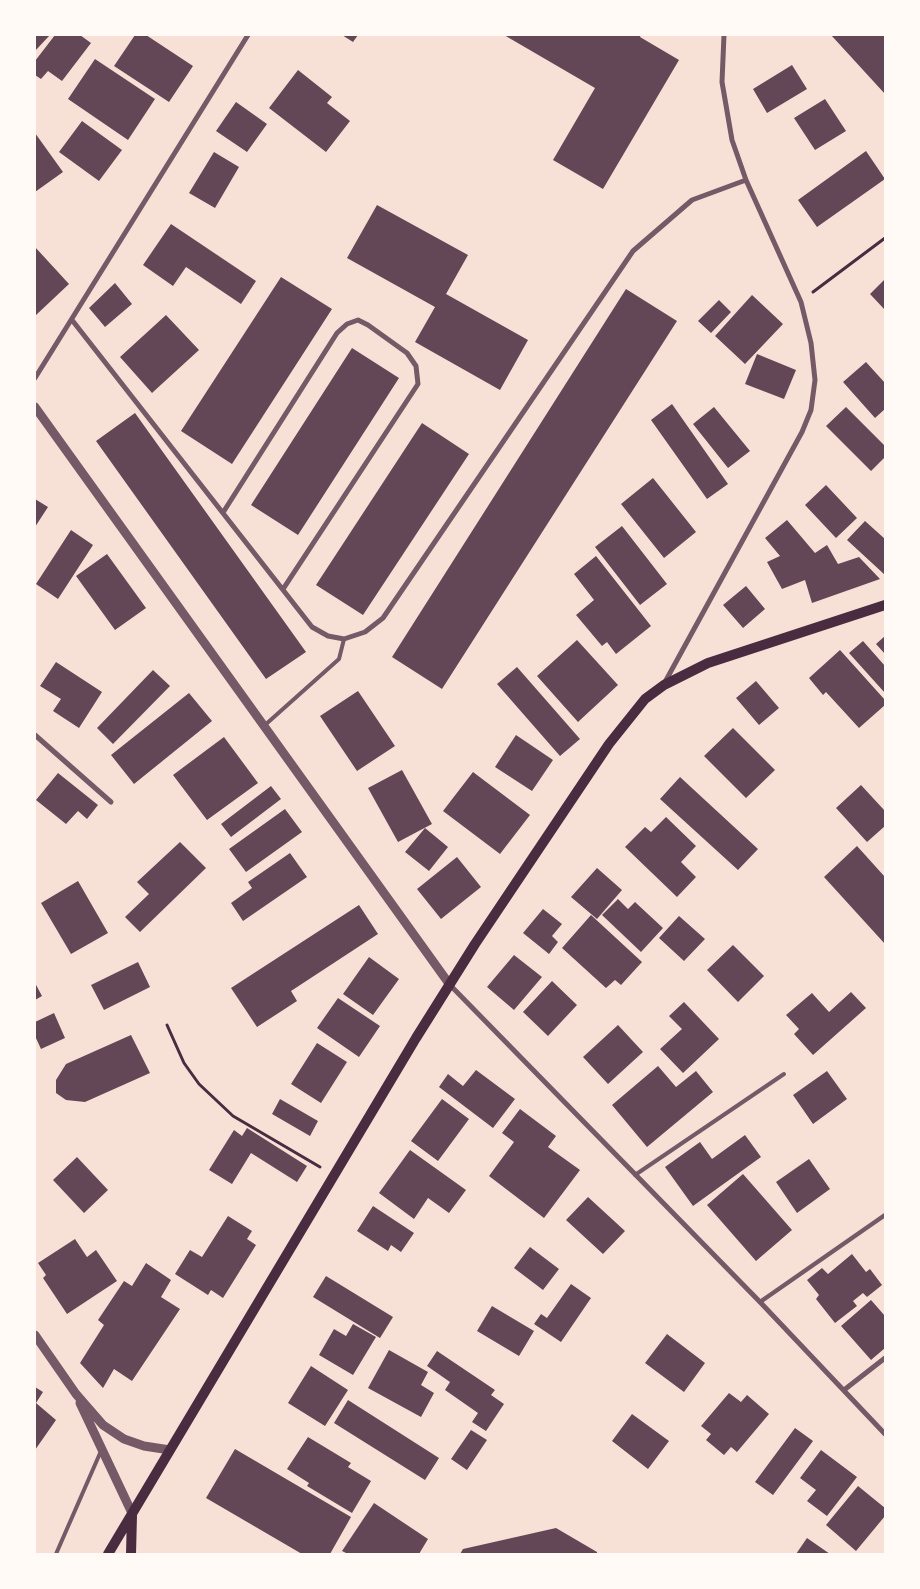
<!DOCTYPE html>
<style>
body{margin:0}
#map{position:relative;width:920px;height:1589px;overflow:hidden;background:#f7e1d7;font-family:Jost,sans-serif}
canvas{display:block}
.frame{position:absolute;inset:0;border:36px solid #fffaf5;pointer-events:none}
</style>
<div id="map">
<canvas width="920" height="1589"></canvas>
<div class="frame"></div>
</div>
<script>
const c = document.querySelector('canvas').getContext('2d');
c.lineJoin = 'round';
function paint(path, color) { c.fillStyle = color; c.fill(path, 'evenodd'); }
const toPath = rows => new Path2D(rows.map(r => 'M' + r).join(''));
function trace(path, color, width, dash) { c.strokeStyle = color; c.lineWidth = width; c.lineCap = dash ? 'butt' : 'round'; c.setLineDash(dash || []); c.stroke(path); }
const building = toPath([
 [35,35,50,35,35,51],
 [55,35,80,35,91,43,62,81,48,71,41,79,35,75,35,61],
 [135,35,146,35,193,66,169,102,114,66],
 [342,35,358,35,353,42],
 [504,35,641,35,640,37,679,60,603,189,553,160,595,88],
 [831,35,885,35,885,94],
 [95,59,155,99,128,140,68,99],
 [792,65,807,89,767,113,753,89],
 [298,70,332,97,327,103,350,121,326,152,269,108],
 [825,99,846,131,815,150,794,118],
 [236,102,267,124,247,152,216,131],
 [82,121,122,150,99,181,59,152],
 [35,133,63,172,35,192],
 [866,151,885,179,817,227,798,200],
 [214,152,239,167,215,208,189,193],
 [377,205,468,255,446,294,528,340,500,390,415,342,435,307,347,258],
 [171,224,256,281,241,304,186,267,173,286,143,265],
 [35,247,69,284,35,316],
 [281,277,332,309,232,464,181,431],
 [885,279,885,310,870,294],
 [115,283,132,304,105,327,89,308],
 [626,289,677,321,442,689,392,657],
 [752,295,783,324,745,364,715,336],
 [719,300,731,312,711,333,698,321],
 [166,315,199,350,152,393,120,357],
 [352,348,399,378,298,535,251,505],
 [757,354,796,370,784,399,745,384],
 [866,362,885,383,885,409,875,418,843,382],
 [672,404,728,484,707,499,651,420],
 [714,407,750,451,728,468,693,424],
 [846,407,885,446,885,457,871,471,826,426],
 [135,413,306,652,266,679,96,441],
 [422,423,469,454,363,615,316,585],
 [653,478,696,532,664,558,621,504],
 [826,485,857,518,836,538,805,505],
 [35,499,48,507,35,527],
 [787,520,815,553,827,545,838,564,859,557,880,579,812,603,805,580,782,589,767,562,780,556,765,538],
 [865,521,885,539,885,575,847,540],
 [622,526,667,584,640,605,595,547],
 [71,530,93,545,58,599,36,584],
 [107,554,146,608,115,630,76,576],
 [596,556,651,626,616,654,607,642,602,646,576,615,594,600,574,574],
 [746,586,765,609,743,628,723,605],
 [885,636,885,654,876,644],
 [577,640,618,685,578,722,537,676],
 [863,641,885,666,885,693,849,653],
 [840,650,885,700,885,705,859,728,826,692,823,695,809,678],
 [56,662,102,692,79,728,53,711,61,699,40,686],
 [517,667,580,739,560,756,497,684],
 [153,670,170,686,113,744,97,728],
 [756,681,779,708,759,725,736,698],
 [358,691,395,746,357,771,320,716],
 [189,693,212,721,134,784,111,755],
 [733,728,775,770,746,798,704,756],
 [516,735,553,760,532,791,495,767],
 [224,737,258,783,207,820,173,775],
 [402,770,432,824,398,842,368,788],
 [473,772,530,815,500,854,443,811],
 [58,773,98,805,87,819,78,811,66,824,36,800],
 [680,777,758,849,738,870,660,799],
 [861,785,885,811,885,826,867,842,836,808],
 [271,786,281,799,231,837,221,824],
 [285,809,302,832,246,872,229,849],
 [666,817,696,846,681,862,696,877,677,897,625,847,645,827,651,832],
 [425,828,448,847,429,871,405,852],
 [180,842,206,868,140,932,125,917,149,894,137,882],
 [857,846,885,877,885,944,824,877],
 [290,853,307,877,243,921,231,903,252,888,248,882],
 [457,857,481,887,441,919,417,889],
 [597,868,622,890,597,919,571,897],
 [78,881,108,933,71,954,41,903],
 [618,899,628,909,635,902,663,928,641,952,602,915],
 [359,905,378,934,291,991,297,1001,257,1027,231,988],
 [543,909,562,924,552,936,558,942,549,954,523,933],
 [591,915,642,962,621,985,615,980,606,988,562,948],
 [679,916,705,939,684,961,659,938],
 [733,945,764,976,738,1002,707,970],
 [514,955,542,977,514,1010,487,987],
 [369,957,399,979,373,1015,343,994],
 [138,962,150,987,104,1010,91,985],
 [552,981,577,1005,548,1036,523,1012],
 [35,983,42,996,35,1000],
 [851,992,866,1008,813,1055,794,1034,799,1029,786,1015,812,993,829,1012],
 [338,998,380,1026,359,1057,317,1028],
 [684,1002,719,1039,683,1073,660,1049,682,1029,669,1016],
 [54,1013,65,1038,41,1049,35,1036,35,1022],
 [618,1025,643,1052,608,1084,583,1057],
 [131,1035,150,1073,85,1102,66,1100,56,1093,56,1080,66,1064],
 [317,1043,347,1062,321,1103,291,1084],
 [658,1066,676,1087,696,1071,713,1092,647,1147,612,1105],
 [476,1070,515,1099,493,1128,439,1087,448,1074,463,1086],
 [827,1071,847,1099,813,1124,793,1095],
 [280,1099,318,1121,310,1136,272,1114],
 [442,1099,469,1119,438,1161,411,1141],
 [520,1109,556,1136,548,1147,580,1170,544,1218,489,1176,514,1142,502,1133],
 [247,1128,307,1166,297,1182,251,1153,232,1184,209,1170,234,1130,242,1136],
 [745,1135,761,1157,693,1206,665,1167,700,1142,712,1159],
 [410,1150,466,1190,449,1213,428,1198,414,1219,379,1193],
 [77,1157,108,1190,84,1213,53,1180],
 [809,1159,830,1189,797,1213,776,1182],
 [743,1174,792,1230,756,1261,707,1205],
 [588,1197,625,1231,603,1254,566,1220],
 [373,1206,414,1233,401,1252,391,1245,388,1251,357,1231],
 [228,1216,252,1231,247,1239,256,1245,223,1298,211,1290,208,1295,175,1274,190,1250,202,1257],
 [75,1239,87,1257,96,1250,117,1281,67,1314,43,1278,46,1275,38,1263],
 [530,1247,559,1269,543,1290,514,1268],
 [852,1254,866,1272,870,1269,882,1285,867,1297,863,1293,853,1301,857,1306,835,1323,816,1299,819,1295,807,1280,822,1268,828,1274],
 [146,1263,171,1280,161,1297,180,1309,132,1381,114,1369,103,1388,80,1363,104,1325,98,1320,124,1281,132,1286],
 [326,1276,393,1317,380,1338,313,1297],
 [571,1284,591,1298,561,1342,534,1324,541,1314,547,1318],
 [871,1300,885,1316,885,1348,871,1360,841,1326],
 [492,1306,534,1331,519,1356,477,1331],
 [353,1324,376,1337,353,1375,319,1355,334,1329,346,1336],
 [667,1334,705,1363,684,1392,645,1363],
 [389,1350,428,1372,421,1385,434,1393,421,1417,368,1388],
 [437,1351,495,1390,491,1395,504,1404,486,1431,472,1422,478,1413,445,1390,450,1382,427,1366],
 [311,1366,348,1390,325,1426,288,1403],
 [35,1387,43,1392,36,1403,56,1420,35,1450],
 [729,1393,741,1402,747,1395,769,1414,737,1452,731,1447,724,1455,706,1440,711,1434,701,1426],
 [348,1400,439,1458,425,1480,334,1423],
 [632,1414,669,1441,648,1469,612,1441],
 [795,1428,813,1441,773,1495,755,1482],
 [471,1430,487,1440,467,1470,451,1459],
 [308,1437,351,1463,348,1467,371,1481,352,1513,307,1486,309,1483,287,1469],
 [235,1449,351,1517,330,1554,302,1554,206,1498],
 [821,1450,857,1477,827,1516,807,1501,816,1490,800,1478],
 [858,1486,885,1508,885,1516,856,1551,826,1525],
 [374,1503,428,1539,419,1554,348,1554,342,1551],
 [556,1528,597,1552,597,1554,460,1554,463,1549],
 [807,1538,830,1554,796,1554]
]);
const path = toPath([
 [813,292,885,238],
 [167,1025,184,1063,199,1084,233,1116,320,1167]
]);
const service = toPath([
 [265,725,339,659,344,639],
 [635,1175,784,1074],
 [56,1554,101,1451]
]);
const pedestrian = toPath([
 [760,1302,885,1215]
]);
const minor = toPath([
 [72,320,312,627,328,636,344,639,365,632,383,618,633,251,692,200,746,180],
 [35,378,248,35],
 [224,511,337,333,347,324,358,320,368,325,407,353,416,366,418,384,283,589],
 [665,682,802,432,811,410,815,380,811,343,801,302,746,180,732,140,722,82,724,35],
 [35,735,111,802],
 [450,985,760,1302,885,1434],
 [844,1390,885,1358]
]);
const tertiary = toPath([
 [35,407,450,985],
 [35,1335,76,1394,103,1425,124,1439,144,1446,170,1450],
 [80,1403,132,1513]
]);
const secondary = toPath([
 [108,1554,416,1038,475,944,609,744,645,699,664,685,708,663,885,605],
 [131,1554,132,1515]
]);
paint(building, '#644757');
trace(path, '#4a2c40', 3);
trace(service, '#755966', 4);
trace(pedestrian, '#755966', 4.5);
trace(minor, '#755966', 5);
trace(tertiary, '#755966', 9);
trace(secondary, '#4a2c40', 10);
</script>
